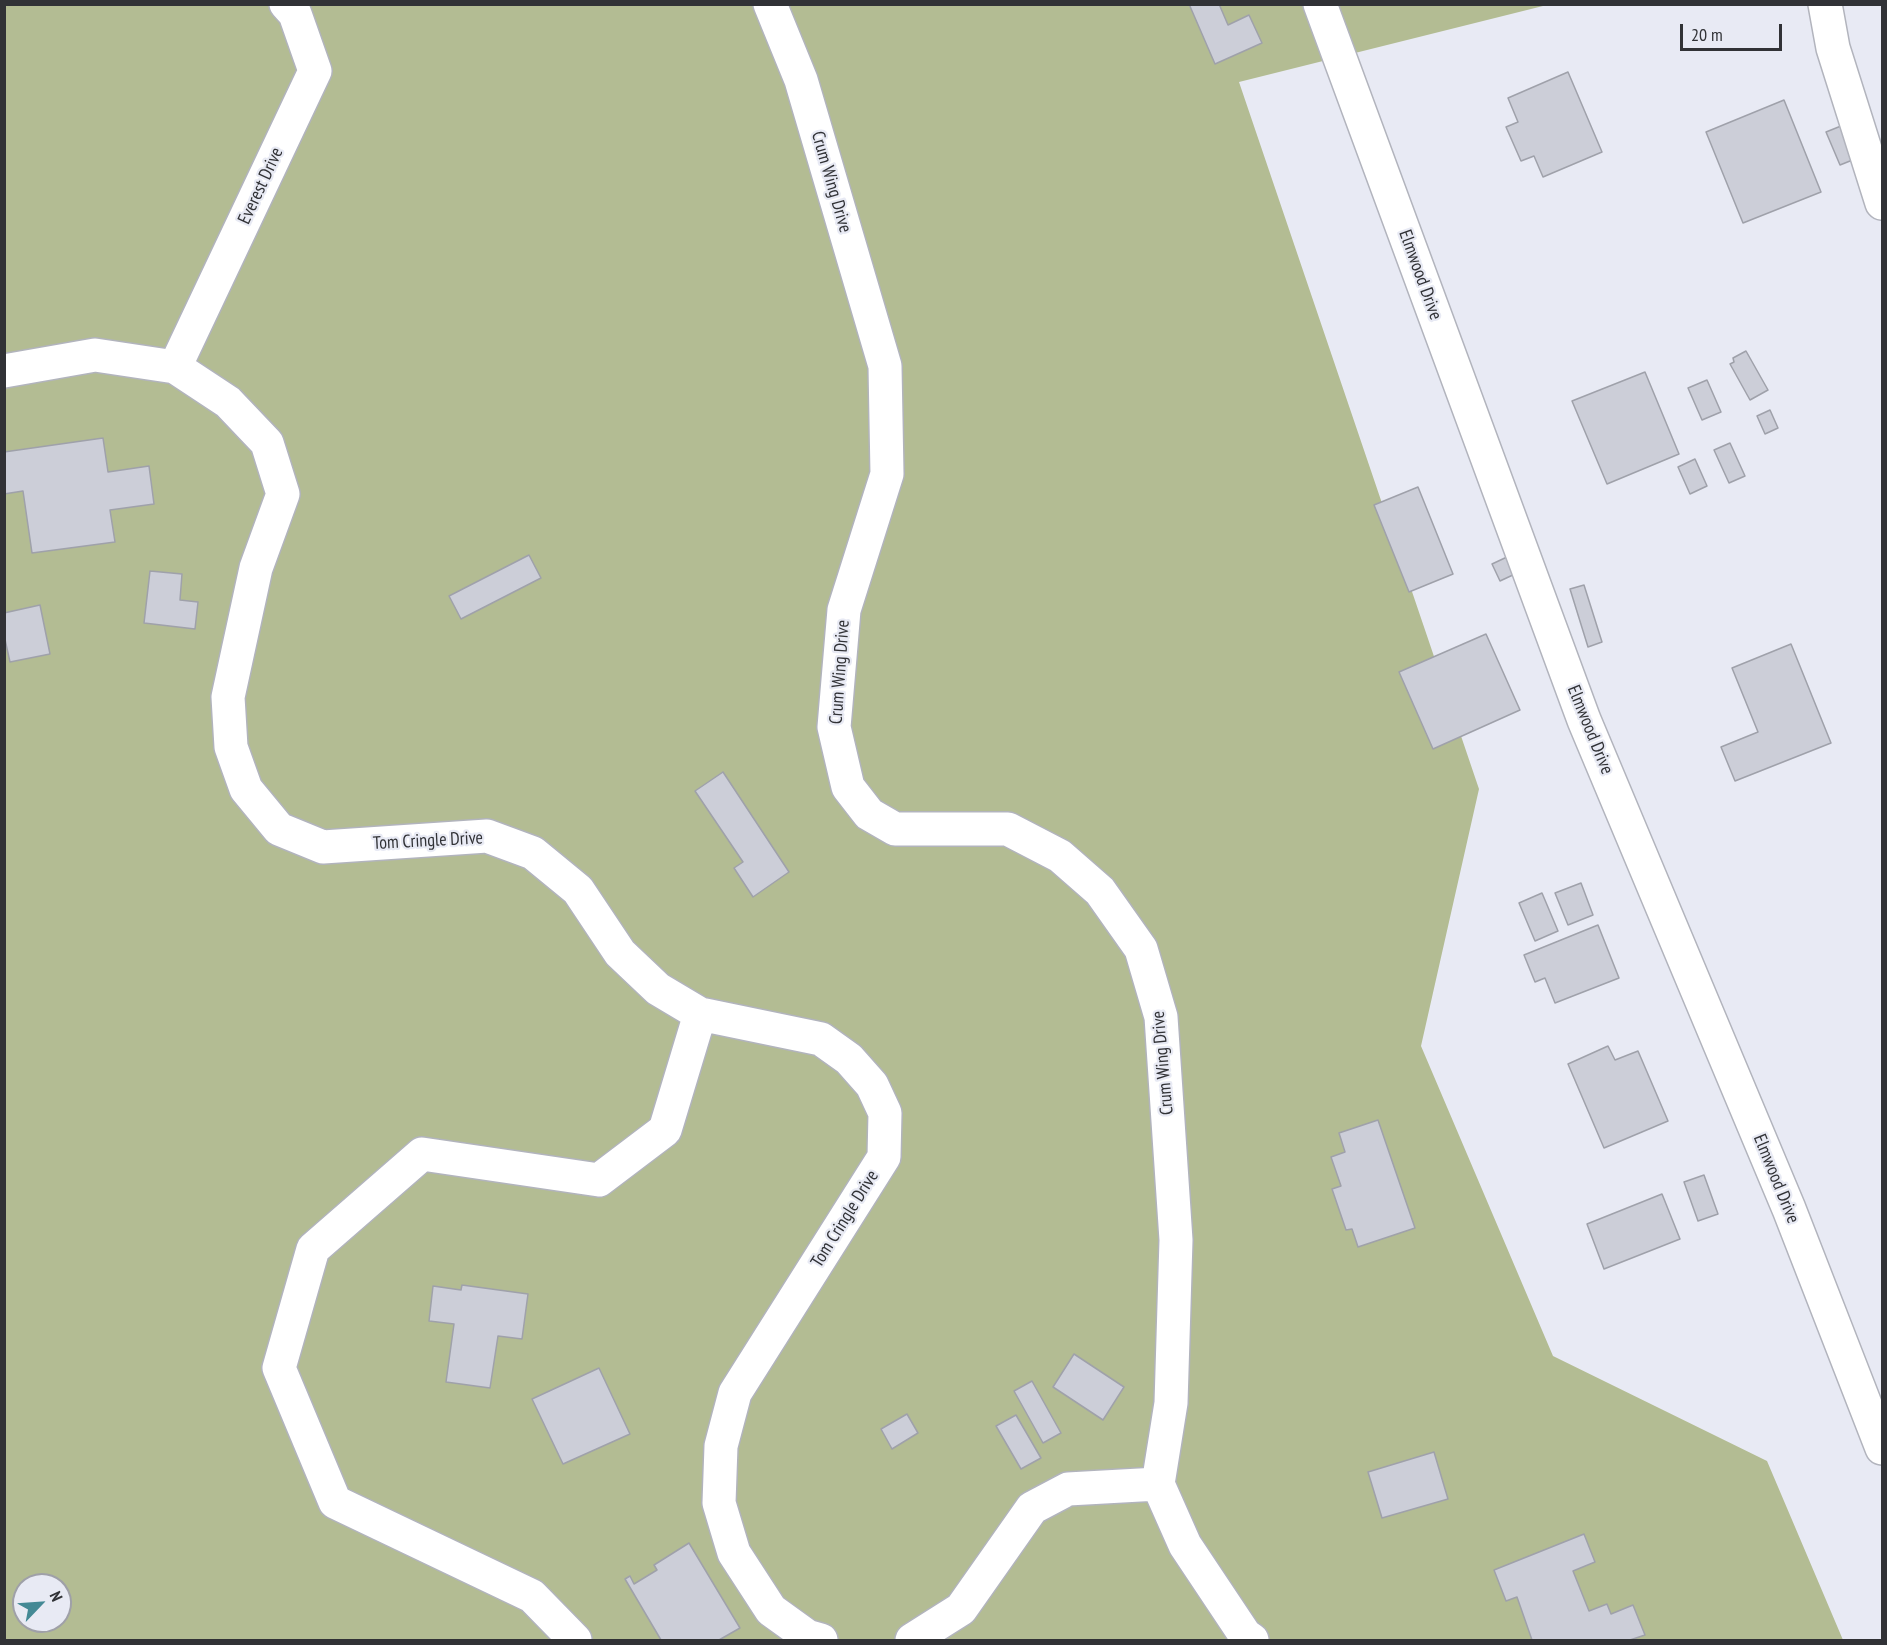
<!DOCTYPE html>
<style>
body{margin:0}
#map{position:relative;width:1887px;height:1645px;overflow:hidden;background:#e8eaf4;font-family:"PT Sans Narrow",sans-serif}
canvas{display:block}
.frame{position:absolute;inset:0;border:6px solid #313236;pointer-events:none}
.north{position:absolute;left:12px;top:1573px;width:60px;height:60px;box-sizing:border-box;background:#e8eaf4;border:2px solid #9fa0a8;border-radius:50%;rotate:65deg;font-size:16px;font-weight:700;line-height:24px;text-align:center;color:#313236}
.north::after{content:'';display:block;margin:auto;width:21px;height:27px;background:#448995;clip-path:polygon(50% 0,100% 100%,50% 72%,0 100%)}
.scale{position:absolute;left:1680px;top:24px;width:102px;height:27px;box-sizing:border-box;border:3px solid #313236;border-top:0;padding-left:8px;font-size:18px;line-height:21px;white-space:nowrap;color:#313236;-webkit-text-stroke:4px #e8eaf4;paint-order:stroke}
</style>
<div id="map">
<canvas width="1887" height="1645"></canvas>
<div class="frame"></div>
<div class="north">N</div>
<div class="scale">20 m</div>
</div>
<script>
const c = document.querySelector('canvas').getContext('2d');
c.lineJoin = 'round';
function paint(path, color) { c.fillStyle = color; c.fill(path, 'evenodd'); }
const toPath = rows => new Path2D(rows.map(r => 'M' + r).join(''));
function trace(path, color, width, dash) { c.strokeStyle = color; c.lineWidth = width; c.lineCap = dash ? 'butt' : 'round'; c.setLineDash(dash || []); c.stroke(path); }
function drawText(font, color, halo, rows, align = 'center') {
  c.font = font + ' "PT Sans Narrow",sans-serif'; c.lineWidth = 4.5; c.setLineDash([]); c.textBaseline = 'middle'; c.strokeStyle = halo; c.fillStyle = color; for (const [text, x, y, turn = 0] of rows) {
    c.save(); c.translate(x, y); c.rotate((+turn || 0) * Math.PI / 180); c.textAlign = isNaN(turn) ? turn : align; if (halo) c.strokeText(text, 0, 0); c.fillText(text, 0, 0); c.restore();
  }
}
const forest = toPath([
 [5,5,1547,5,1239,82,1479,789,1421,1046,1553,1356,1767,1461,1843,1640,5,1640],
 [24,1585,60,1585,60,1621,24,1621]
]);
const building = toPath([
 [1189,4,1219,4,1228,25,1249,15,1262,43,1215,64,1189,4],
 [1568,72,1602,152,1543,177,1534,156,1521,161,1506,127,1518,122,1508,98,1568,72],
 [1784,100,1821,192,1743,223,1706,132,1784,100],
 [1841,126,1855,159,1840,165,1826,132,1841,126],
 [1746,351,1768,390,1750,400,1730,364,1734,362,1733,358,1746,351],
 [1645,372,1679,454,1607,484,1572,401,1645,372],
 [1707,380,1721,412,1702,420,1688,388,1707,380],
 [1770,410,1778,428,1765,434,1757,416,1770,410],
 [103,438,108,472,149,466,154,504,110,510,115,542,32,553,23,491,4,494,4,452,103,438],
 [1730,443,1745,476,1729,483,1714,450,1730,443],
 [1695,459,1707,486,1690,494,1678,467,1695,459],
 [1418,487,1453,574,1409,592,1374,505,1418,487],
 [529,555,541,578,461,619,449,596,529,555],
 [1507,557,1515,574,1500,581,1492,564,1507,557],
 [150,571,182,574,180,600,198,602,195,629,144,623,150,571],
 [1584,585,1602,642,1588,647,1570,589,1584,585],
 [40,605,50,654,10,662,4,635,4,613,40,605],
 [1486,634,1520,710,1433,749,1399,672,1486,634],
 [1791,644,1831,743,1735,781,1721,747,1758,732,1732,668,1791,644],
 [723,772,789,872,753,897,734,868,743,862,695,791,723,772],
 [1581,883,1593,915,1568,925,1555,893,1581,883],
 [1542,893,1558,931,1535,941,1519,903,1542,893],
 [1598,925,1619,978,1555,1003,1545,978,1535,982,1524,955,1598,925],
 [1608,1046,1615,1060,1638,1051,1668,1121,1604,1148,1568,1064,1608,1046],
 [1378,1120,1415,1228,1358,1247,1352,1229,1346,1230,1332,1189,1341,1186,1331,1157,1345,1152,1339,1133,1378,1120],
 [1704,1175,1718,1214,1698,1221,1684,1182,1704,1175],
 [1662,1194,1680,1239,1604,1269,1587,1224,1662,1194],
 [462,1285,528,1294,522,1339,498,1336,490,1388,446,1382,454,1324,429,1321,433,1286,461,1290,462,1285],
 [1074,1354,1124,1387,1103,1420,1053,1387,1074,1354],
 [599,1368,630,1434,563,1464,532,1399,599,1368],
 [1032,1381,1061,1433,1043,1443,1014,1391,1032,1381],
 [907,1414,918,1433,892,1449,881,1429,907,1414],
 [1016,1415,1041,1458,1021,1469,996,1426,1016,1415],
 [1434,1452,1448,1499,1382,1518,1368,1472,1434,1452],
 [1584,1534,1595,1562,1573,1571,1589,1611,1607,1604,1611,1614,1633,1605,1645,1635,1630,1640,1532,1640,1517,1597,1506,1601,1494,1570,1584,1534],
 [689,1543,740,1628,719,1640,661,1640,625,1579,630,1576,634,1584,657,1570,654,1565,689,1543]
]);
const minor = toPath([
 [770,4,801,80,885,366,887,474,844,610,834,727,848,787,869,814,895,829,1008,829,1060,856,1100,891,1141,949,1161,1017,1176,1240,1171,1403,1158,1484],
 [1320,4,1584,720,1789,1209,1882,1448],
 [1825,4,1833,48,1882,203],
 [175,367,315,71,295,14,286,4],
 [4,371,95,355,175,367,228,402,267,443,283,494,256,568,228,697,231,747,246,789,279,829,323,847,487,836,533,853,578,890,620,953,658,989,700,1014,821,1039,849,1059,872,1085,885,1113,884,1157,735,1393,721,1446,719,1503,734,1553,771,1610,807,1636,821,1640],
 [575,1640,532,1596,335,1502,279,1368,313,1249,422,1154,599,1180,665,1130,700,1014],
 [912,1640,961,1609,1032,1508,1068,1489,1158,1484,1185,1545,1245,1635,1252,1640]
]);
const streetNames = [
 ["Crum Wing Drive",831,182,74],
 ["Everest Drive",261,186,-65],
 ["Elmwood Drive",1420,275,70],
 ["Crum Wing Drive",840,672,-86],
 ["Elmwood Drive",1590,730,68],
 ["Tom Cringle Drive",428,841,-3],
 ["Crum Wing Drive",1163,1063,-95],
 ["Elmwood Drive",1776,1179,68],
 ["Tom Cringle Drive",845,1219,-58]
];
paint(forest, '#b3bc93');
paint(building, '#ccced8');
trace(building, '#9fa1aa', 1.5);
trace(minor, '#b2b4bd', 36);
trace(minor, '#fff', 33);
drawText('18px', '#313236', '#e8eaf4', streetNames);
</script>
